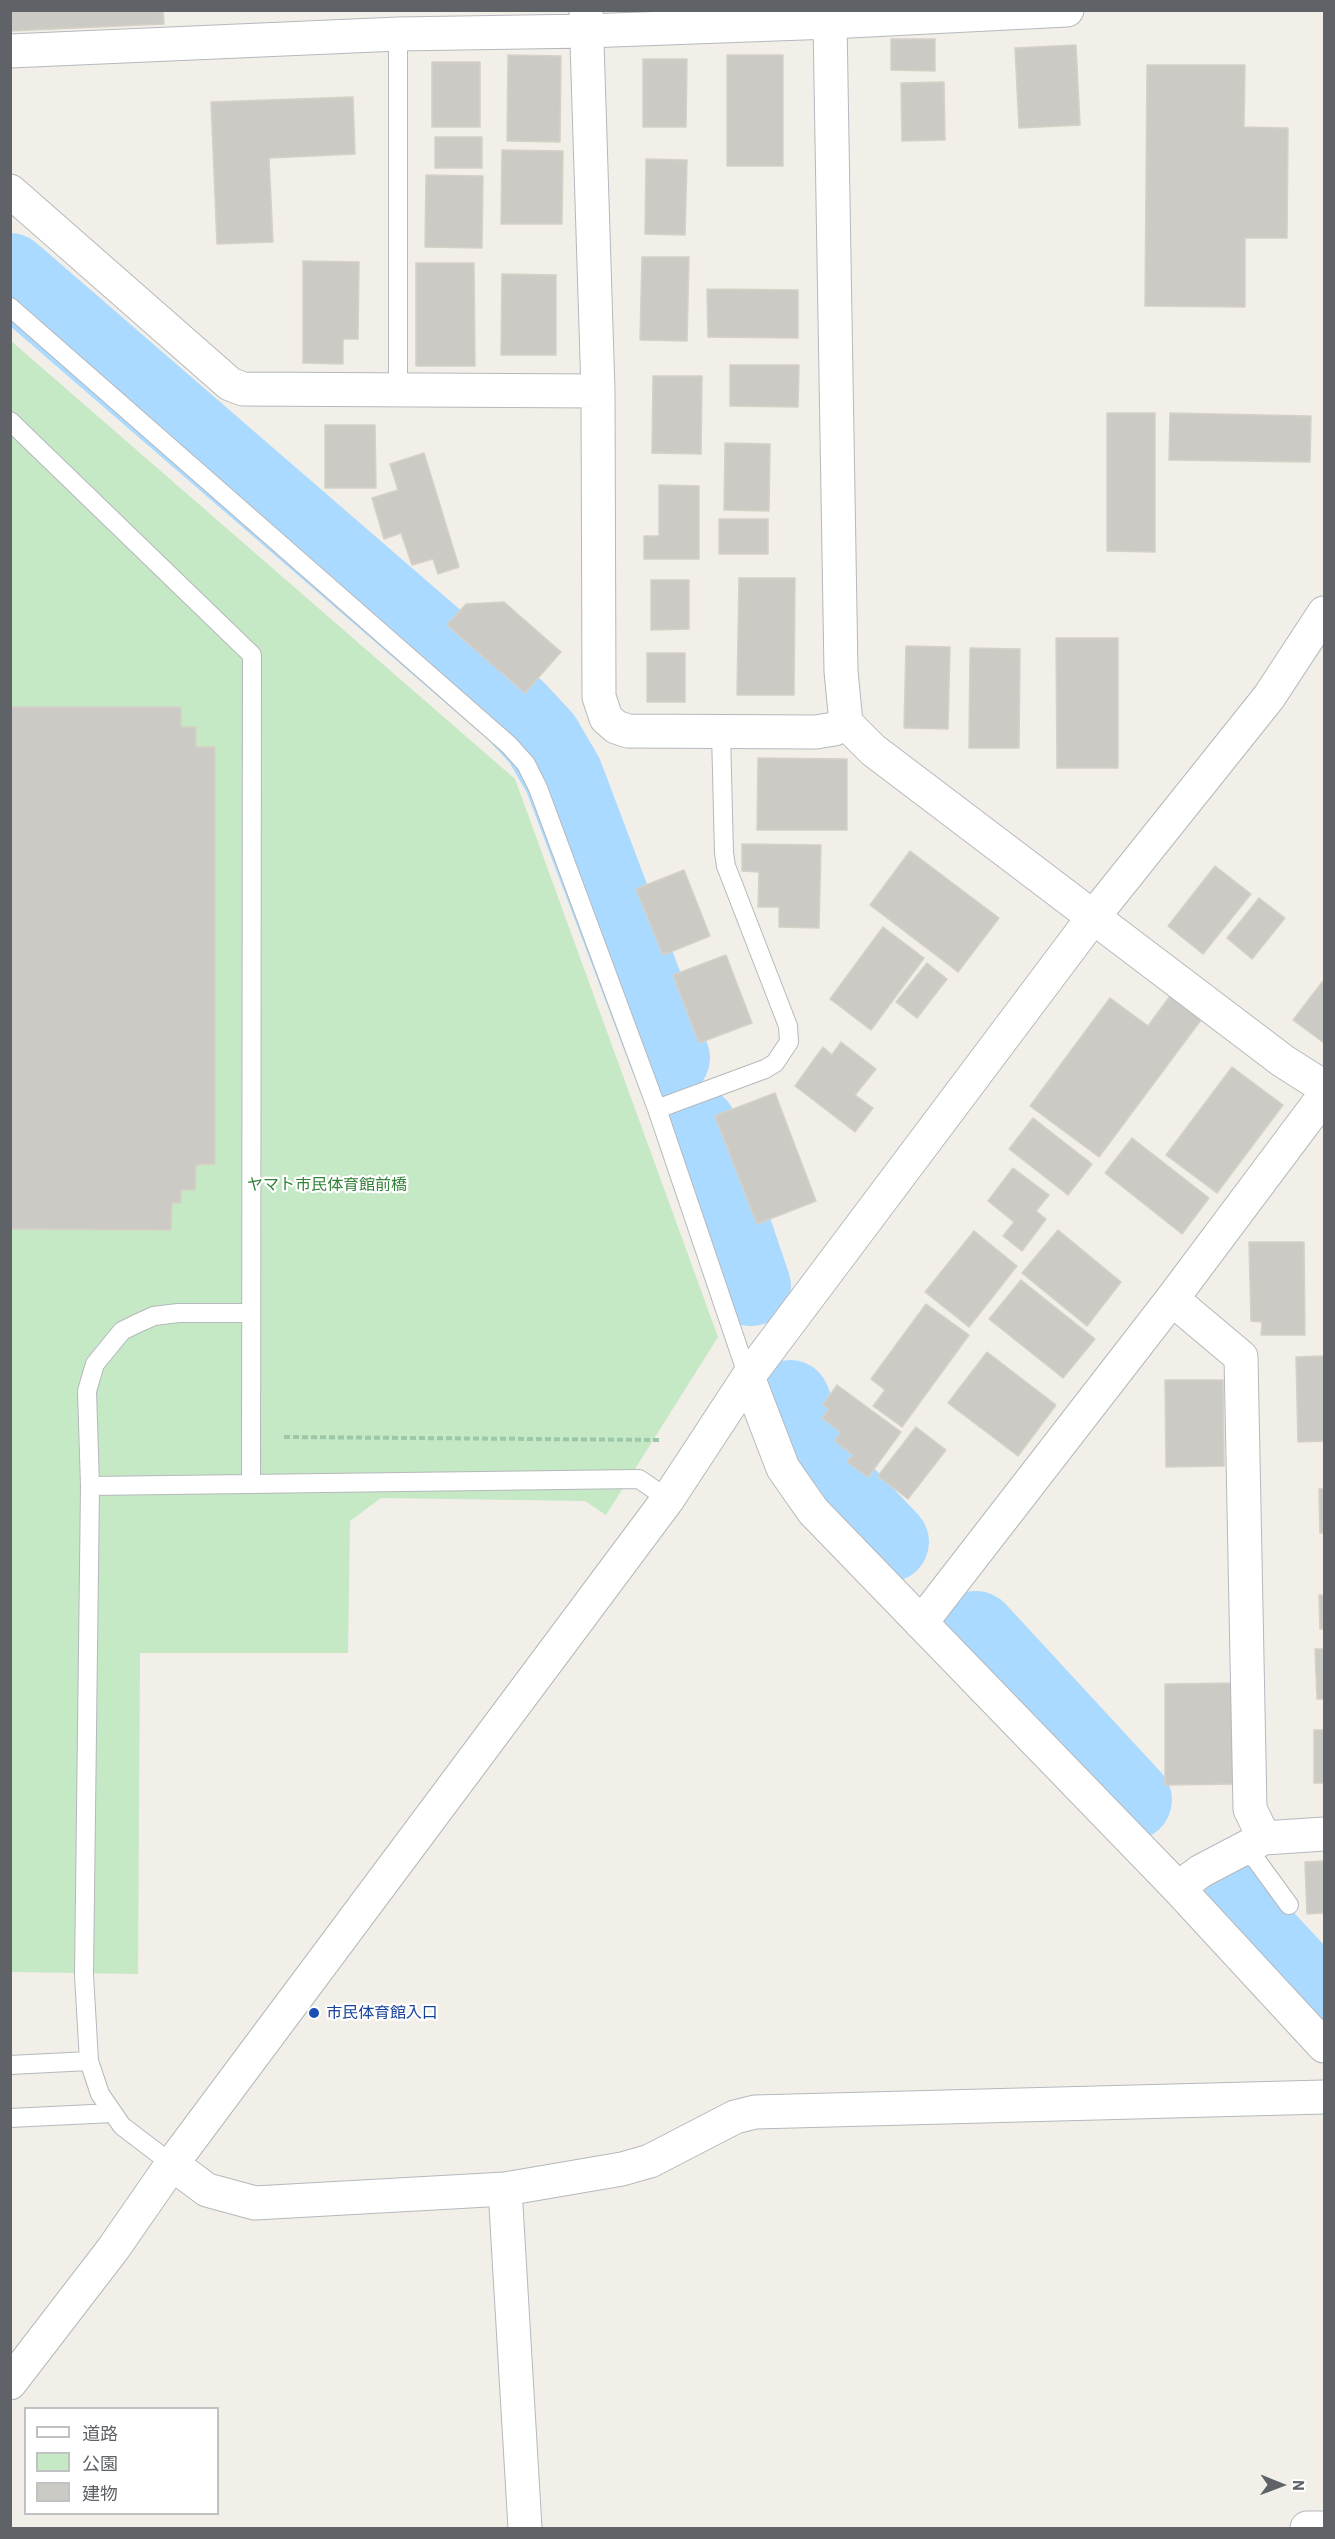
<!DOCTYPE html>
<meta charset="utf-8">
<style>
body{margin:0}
#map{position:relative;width:1335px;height:2539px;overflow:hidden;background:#f1efe8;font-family:Barlow,"Noto Sans JP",sans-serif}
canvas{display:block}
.frame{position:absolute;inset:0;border:12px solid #5f6368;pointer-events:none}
.legend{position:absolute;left:24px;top:2407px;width:195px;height:108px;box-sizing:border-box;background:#fff;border:2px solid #bfc1c3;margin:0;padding:8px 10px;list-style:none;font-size:18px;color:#5f6368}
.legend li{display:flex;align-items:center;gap:12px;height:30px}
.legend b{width:30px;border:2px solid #bfc1c3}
.north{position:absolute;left:1251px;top:2455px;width:60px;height:60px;-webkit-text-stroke:4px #fff;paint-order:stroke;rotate:91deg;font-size:16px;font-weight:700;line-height:24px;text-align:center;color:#5f6368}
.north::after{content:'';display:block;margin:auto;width:21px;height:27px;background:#5f6368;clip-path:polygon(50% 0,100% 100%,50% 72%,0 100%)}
</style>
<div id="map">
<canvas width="1335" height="2539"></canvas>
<div class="frame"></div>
<ul class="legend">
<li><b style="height:8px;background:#fff"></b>道路</li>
<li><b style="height:16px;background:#c5e8c5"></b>公園</li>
<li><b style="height:16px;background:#cccac5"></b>建物</li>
</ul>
<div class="north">N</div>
</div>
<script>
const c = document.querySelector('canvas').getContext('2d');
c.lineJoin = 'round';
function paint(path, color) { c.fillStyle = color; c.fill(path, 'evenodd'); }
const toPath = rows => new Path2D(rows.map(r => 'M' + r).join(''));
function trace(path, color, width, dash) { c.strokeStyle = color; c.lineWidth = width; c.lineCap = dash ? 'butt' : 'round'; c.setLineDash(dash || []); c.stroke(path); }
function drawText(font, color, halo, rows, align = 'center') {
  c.font = font + ' Barlow,"Noto Sans JP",sans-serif'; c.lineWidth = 4.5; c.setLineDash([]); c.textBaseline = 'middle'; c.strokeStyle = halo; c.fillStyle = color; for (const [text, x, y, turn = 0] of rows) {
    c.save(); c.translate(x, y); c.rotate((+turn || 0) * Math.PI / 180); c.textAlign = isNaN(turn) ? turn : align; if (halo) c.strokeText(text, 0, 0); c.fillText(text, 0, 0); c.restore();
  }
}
const green = toPath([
 [10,340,515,779,718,1337,606,1515,585,1501,381,1498,350,1521,348,1653,140,1653,138,1974,11,1972]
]);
const river = toPath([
 [10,273,516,711,542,739,563,775,670,1058],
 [697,1127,751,1286],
 [790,1400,817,1466,889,1542],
 [976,1631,1132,1800],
 [1224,1896,1324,2004]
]);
const building = toPath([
 [10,10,163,10,164,24,10,31,10,10],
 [891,39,935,39,935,71,891,70,891,39],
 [1076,45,1080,125,1019,128,1015,48,1076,45],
 [508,55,561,56,560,142,507,141,508,55],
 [727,55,783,55,783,166,727,166,727,55],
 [643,59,687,59,686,127,643,127,643,59],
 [432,62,480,62,480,127,432,127,432,62],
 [1147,65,1245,65,1244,127,1288,128,1287,238,1245,238,1245,307,1145,306,1147,65],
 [944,82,945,140,902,141,901,83,944,82],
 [353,97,355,154,269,158,273,242,217,244,211,102,353,97],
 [435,137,482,137,482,168,435,168,435,137],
 [502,150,563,151,562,224,501,224,502,150],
 [646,159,687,160,685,235,645,234,646,159],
 [426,175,483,176,482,248,425,247,426,175],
 [642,257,689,257,687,341,640,340,642,257],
 [303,261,359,262,358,339,343,339,343,364,303,363,303,261],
 [416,263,474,263,475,366,416,366,416,263],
 [502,274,556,275,556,355,501,355,502,274],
 [707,289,798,290,798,338,708,337,707,289],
 [730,365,799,365,798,407,730,406,730,365],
 [653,376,702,376,701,454,652,453,653,376],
 [1107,413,1155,413,1155,552,1107,551,1107,413],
 [1170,413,1311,416,1310,462,1169,460,1170,413],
 [325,425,375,425,376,488,325,488,325,425],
 [725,443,770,444,769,511,724,510,725,443],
 [424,453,459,567,438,574,433,559,412,565,401,533,384,539,372,498,398,490,390,464,424,453],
 [659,485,699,486,699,559,644,559,644,536,659,536,659,485],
 [719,519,768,519,768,554,719,554,719,519],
 [739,578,795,578,794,695,737,695,739,578],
 [651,580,689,580,689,629,651,630,651,580],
 [504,602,561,652,525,693,447,625,466,604,504,602],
 [1056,638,1118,638,1118,768,1057,768,1056,638],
 [906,646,950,647,948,729,904,728,906,646],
 [970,648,1020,649,1019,748,969,748,970,648],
 [647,653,685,653,685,702,647,702,647,653],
 [10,707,181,707,181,727,196,727,196,747,215,747,215,1164,196,1165,195,1190,181,1190,181,1203,172,1203,171,1230,10,1229,10,707],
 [758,758,847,759,847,830,757,830,758,758],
 [742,844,821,845,819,928,779,927,779,907,758,907,759,872,742,871,742,844],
 [910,851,999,918,958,972,870,905,910,851],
 [1215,866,1251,894,1203,954,1168,926,1215,866],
 [684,870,710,936,663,955,636,889,684,870],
 [1259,898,1285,918,1252,959,1227,938,1259,898],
 [883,927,924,958,871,1030,830,999,883,927],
 [726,955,752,1023,699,1043,673,975,726,955],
 [927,963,947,979,917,1018,896,1002,927,963],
 [1323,981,1324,982,1324,1043,1293,1020,1323,981],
 [1170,996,1201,1020,1099,1157,1030,1106,1110,998,1148,1026,1170,996],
 [841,1042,876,1069,855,1095,873,1108,855,1132,795,1086,823,1047,832,1055,841,1042],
 [1232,1067,1283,1105,1217,1193,1166,1155,1232,1067],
 [775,1093,816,1201,757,1224,715,1116,775,1093],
 [1033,1118,1092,1164,1068,1195,1009,1149,1033,1118],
 [1132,1138,1209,1198,1182,1234,1105,1173,1132,1138],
 [1013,1168,1049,1195,1036,1211,1046,1219,1022,1251,1003,1236,1014,1222,988,1201,1013,1168],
 [1058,1230,1121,1282,1087,1326,1022,1273,1058,1230],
 [974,1231,1017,1266,969,1327,925,1292,974,1231],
 [1249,1242,1304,1242,1305,1335,1261,1335,1262,1322,1251,1321,1249,1242],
 [1021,1280,1095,1339,1063,1378,989,1319,1021,1280],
 [926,1304,969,1335,902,1427,873,1406,885,1390,871,1379,926,1304],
 [987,1352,1056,1405,1018,1456,948,1403,987,1352],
 [1324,1356,1324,1441,1298,1442,1296,1357,1324,1356],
 [1165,1380,1223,1380,1224,1466,1166,1467,1165,1380],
 [837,1385,901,1432,868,1477,847,1462,853,1455,835,1441,841,1432,822,1418,829,1409,823,1405,837,1385],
 [916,1427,946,1450,908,1499,878,1476,916,1427],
 [1319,1489,1324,1489,1324,1533,1320,1533,1319,1489],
 [1319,1595,1324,1595,1324,1629,1320,1629,1319,1595],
 [1315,1649,1324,1649,1324,1699,1317,1699,1315,1649],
 [1235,1683,1236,1784,1165,1785,1165,1684,1235,1683],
 [1314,1730,1324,1730,1324,1783,1314,1783,1314,1730],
 [1324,1861,1324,1913,1307,1914,1305,1862,1324,1861]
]);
const path = toPath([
 [284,1437,660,1440]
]);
const service = toPath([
 [10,307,509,745,526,764,538,788,657,1109,748,1377],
 [398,391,398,34],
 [10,421,252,655,251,1484],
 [657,1109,765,1069,775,1063,789,1042,788,1026,726,866,724,853,721,732],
 [90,1486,639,1479,668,1499],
 [1234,1854,1254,1857,1289,1905],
 [10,2065,89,2061],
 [10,2118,113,2113],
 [172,2164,122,2126,100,2094,89,2061,84,1975,90,1486,87,1391,95,1364,122,1331,136,1324,154,1316,178,1313,251,1313]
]);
const minor = toPath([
 [586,10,598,391,599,697,606,718,616,727,628,731,816,732,834,729,846,723],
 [830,22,841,671,846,723,873,750,1283,1061,1324,1087],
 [10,51,398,34,586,31,830,22,1067,10],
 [10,191,230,384,243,389,598,391],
 [1172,1299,1241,1357,1250,1809,1264,1838],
 [748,1377,783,1468,813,1511,1178,1888,1324,2046],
 [921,1623,1172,1299,1324,1096],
 [1178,1888,1201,1871,1264,1838,1324,1834],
 [172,2164,207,2190,255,2203,505,2189,622,2169,650,2161,735,2117,755,2112,1324,2097],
 [505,2189,525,2528],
 [1307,2528,1324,2528]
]);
const tertiary = toPath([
 [10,2383,113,2249,172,2164,668,1499,748,1377,1094,916,1269,697,1324,613]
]);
const markers = [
 [314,2013,6,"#1a4fb4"]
];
const parkNames = [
 ["ヤマト市民体育館前橋",327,1185]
];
const transitNames = [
 ["市民体育館入口",326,2013]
];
paint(green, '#c5e8c5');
trace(river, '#aadaff', 80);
paint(building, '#cccac5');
trace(building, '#d6d1c6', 1.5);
trace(service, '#b5b8bc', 20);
trace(minor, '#b5b8bc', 35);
trace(tertiary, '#b5b8bc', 35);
trace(path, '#9cc7a9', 4, [6, 3]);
trace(service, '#fff', 18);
trace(minor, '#fff', 33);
trace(tertiary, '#fff', 33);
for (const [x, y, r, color] of markers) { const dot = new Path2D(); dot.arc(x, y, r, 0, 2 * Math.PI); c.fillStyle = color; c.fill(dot); trace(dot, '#fff', 2); }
drawText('16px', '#348238', '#fff', parkNames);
drawText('16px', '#164399', '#fff', transitNames, 'left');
</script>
